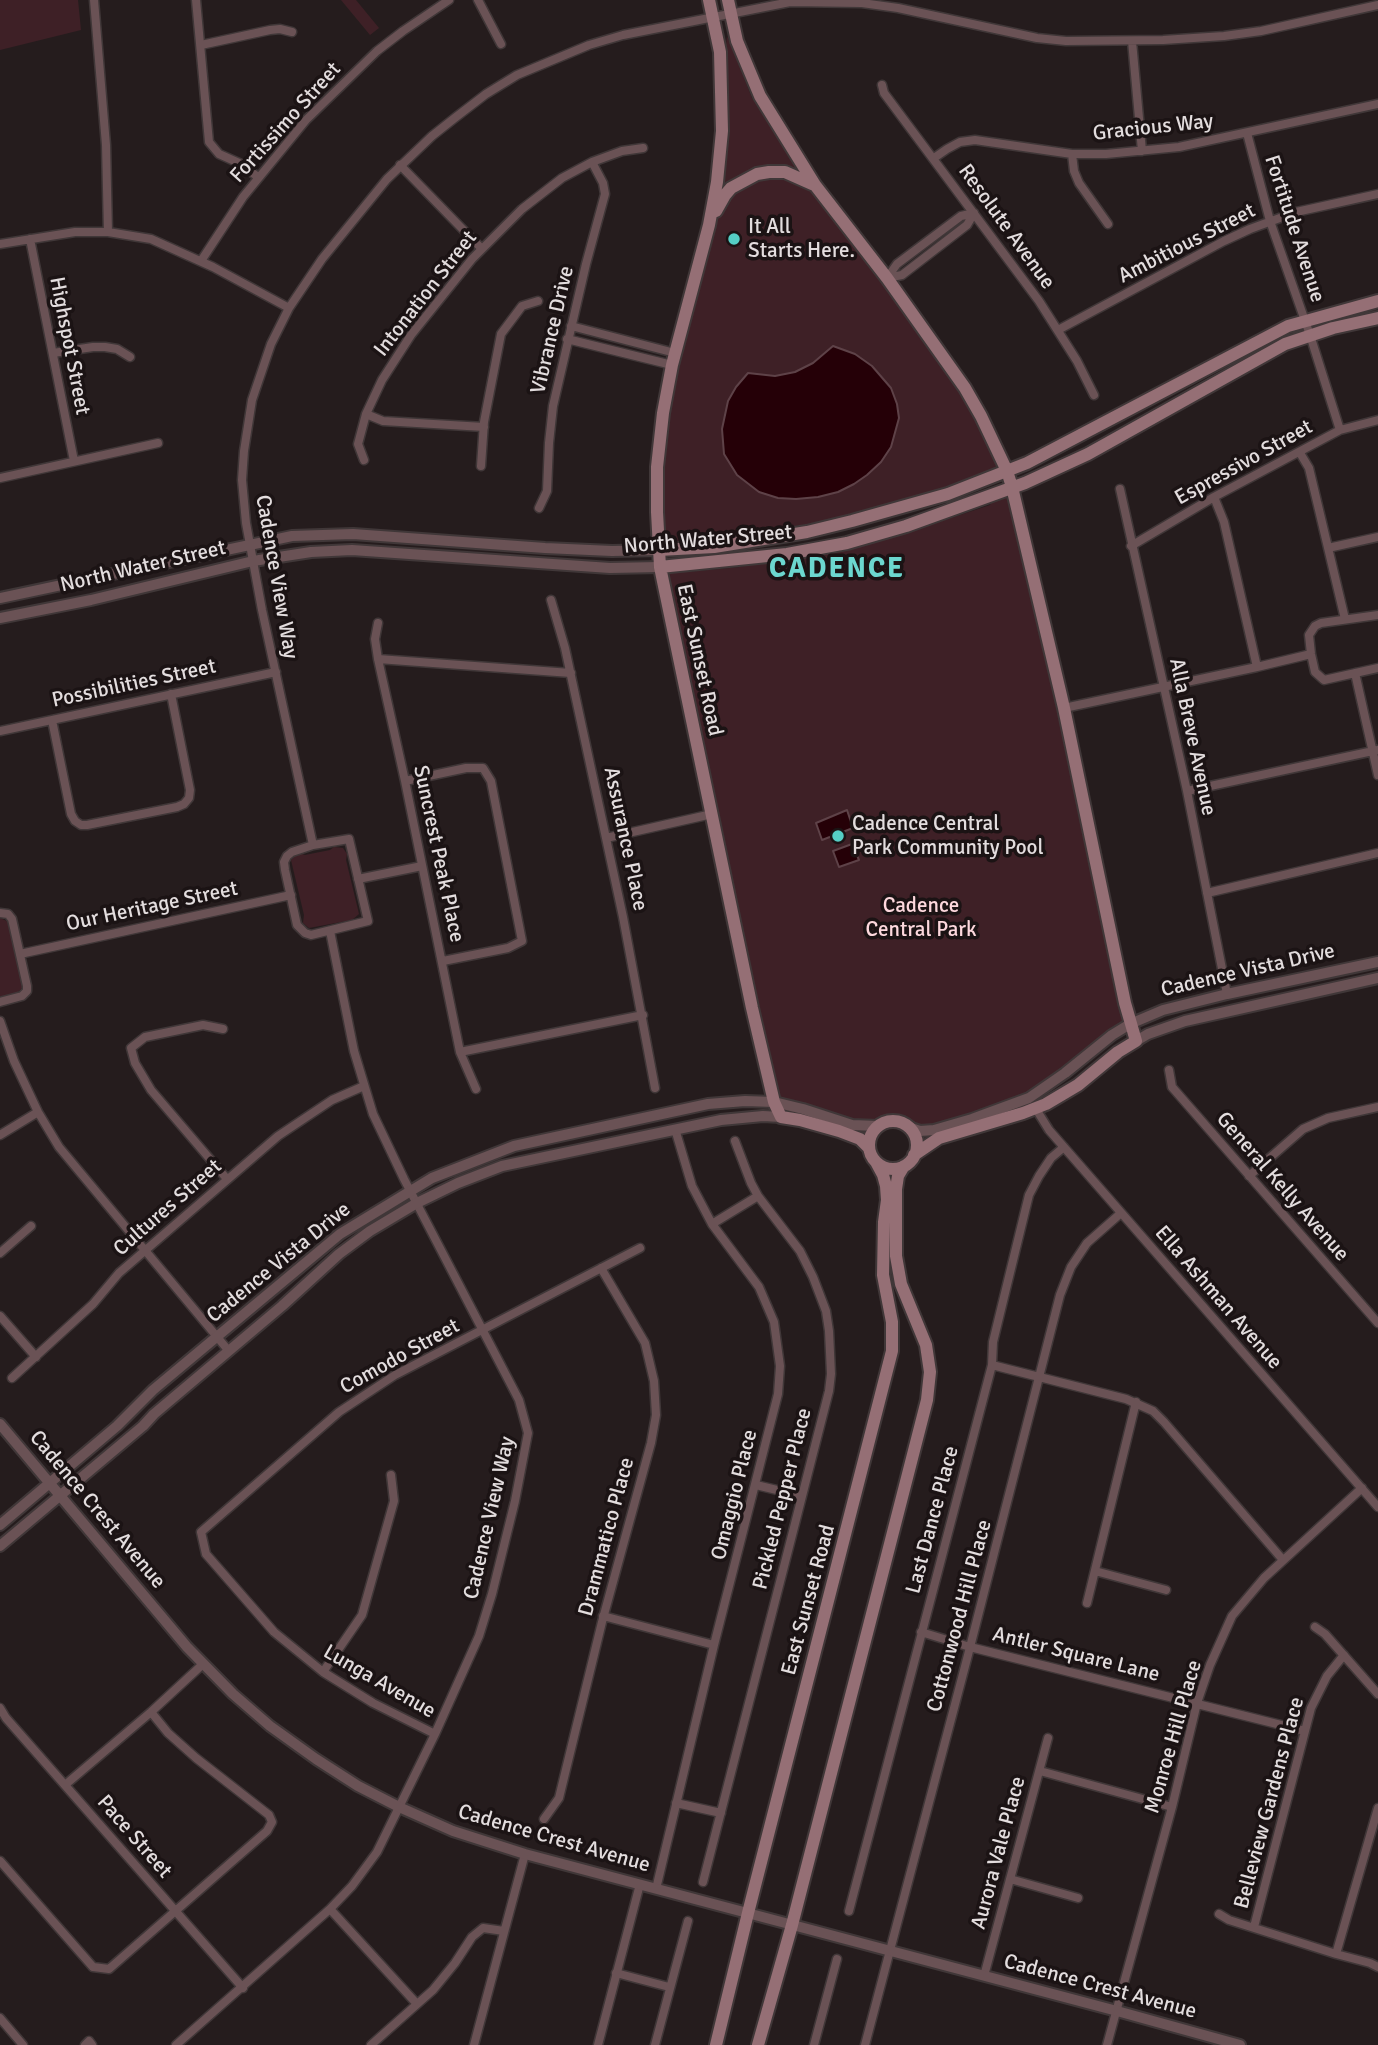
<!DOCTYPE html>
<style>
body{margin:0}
canvas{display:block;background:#251c1d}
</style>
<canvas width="1378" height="2045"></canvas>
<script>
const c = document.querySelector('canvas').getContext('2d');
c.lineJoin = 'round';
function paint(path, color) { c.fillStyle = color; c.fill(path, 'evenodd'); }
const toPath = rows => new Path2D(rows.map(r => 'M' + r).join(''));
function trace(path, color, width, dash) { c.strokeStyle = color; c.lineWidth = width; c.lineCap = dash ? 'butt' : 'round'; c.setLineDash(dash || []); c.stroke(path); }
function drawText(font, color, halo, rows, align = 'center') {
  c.font = font + ' Signika,sans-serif'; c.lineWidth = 7; c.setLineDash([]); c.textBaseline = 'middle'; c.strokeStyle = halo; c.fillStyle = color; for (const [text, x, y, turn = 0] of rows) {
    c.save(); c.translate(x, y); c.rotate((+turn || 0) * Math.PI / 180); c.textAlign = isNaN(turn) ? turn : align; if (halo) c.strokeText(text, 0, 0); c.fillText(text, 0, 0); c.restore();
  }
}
const green = toPath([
 [0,0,78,0,81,30,0,50],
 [341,0,356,0,379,28,370,35],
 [727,36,752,98,798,170,753,169,740,175,723,188,727,134,725,54],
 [760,178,782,178,807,187,820,198,939,358,959,387,983,432,999,470,985,476,979,474,940,489,867,511,825,521,736,536,683,541,679,544,663,545,661,500,663,441,672,395,718,212,741,186],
 [1008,493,1018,523,1125,1022,1118,1027,1114,1026,1051,1078,1030,1091,1009,1101,924,1128,915,1127,903,1121,893,1119,875,1123,859,1123,779,1101,666,570,684,568,687,572,740,567,837,551,921,528,990,505,992,500],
 [334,847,343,848,347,854,346,860,359,914,352,920,309,928,303,923,304,915,291,860,296,855,302,854,305,855,330,850],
 [0,918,9,922,20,977,22,982,22,988,17,993,8,996,0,996]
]);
const water = toPath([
 [833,346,855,354,872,366,891,388,897,404,899,418,891,447,881,462,867,475,854,484,838,492,818,497,796,499,778,498,759,492,737,475,724,454,722,429,728,401,736,387,748,373,775,376,795,372,813,363,833,346],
 [847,810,853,828,822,840,816,823,847,810],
 [852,844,859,860,839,867,833,851,852,844]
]);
const minor = toPath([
 [94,0,106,145,108,232],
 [196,0,209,142,219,154,239,163,258,177],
 [478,0,501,44],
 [1132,41,1142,151],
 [201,45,270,30,280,29,292,32],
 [882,85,884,93,1039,301,1077,361,1094,395],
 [1247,133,1270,221,1310,335,1340,430],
 [1072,154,1074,171,1079,183,1108,224],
 [934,158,947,149,960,142,975,140,1072,154,1106,154,1179,147,1378,104],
 [400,165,481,248],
 [30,239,74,461],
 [0,244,75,232,108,232,151,239,213,267,289,308],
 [201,261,243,197,306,120,377,51,403,31,449,0],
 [887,278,897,264,961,216,974,213],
 [887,278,902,275,967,225,974,213],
 [571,326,675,353],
 [1058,330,1224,241,1250,229,1296,212,1378,194],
 [567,339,672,365],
 [53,353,93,347,105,347,117,349,130,357],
 [366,414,383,421,484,427],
 [1300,453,1309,468,1345,619],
 [364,460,358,444,366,414,382,380,411,335,472,259,522,209,562,178,592,162,622,151,643,148],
 [481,466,484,422,501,334,522,306,538,301],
 [0,478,158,443],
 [1120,489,1187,791,1227,994],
 [1214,497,1224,522,1257,667],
 [539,508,547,491,549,443,553,406,586,264,605,194,603,183,592,162],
 [1131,546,1214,497,1340,430,1378,420],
 [1328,548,1378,537],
 [551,600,565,648,623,917,655,1088],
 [1378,615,1321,623,1315,626,1309,635,1311,654,1315,672,1324,680,1378,668],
 [378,623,375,639,378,659,405,781,460,1052,476,1089],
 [378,659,571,673],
 [1355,673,1378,775],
 [1064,708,1257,667,1311,654],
 [52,720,71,814,75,821,81,825,87,825,177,807,184,804,189,798,190,790,171,694],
 [0,731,276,672],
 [405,781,466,768,483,768,491,781,522,941,508,948,443,961],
 [1187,791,1378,750],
 [606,838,712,814],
 [349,839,368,921,311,935,305,933,297,925,285,870,284,862,287,856,292,852,313,845,349,839],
 [313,845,262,610,246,523,242,480,244,451,252,400,271,344,289,308,322,259,387,179,432,136,456,117,486,94,517,75,589,45,623,35,790,2,862,3,898,8,1037,38,1066,41,1163,40,1224,36,1261,31,1378,5],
 [358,879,422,866],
 [1207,893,1378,853],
 [0,913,8,914,12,919,27,986,27,991,22,996,0,1002],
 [20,954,291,895],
 [0,1021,14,1061,38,1112,59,1147,228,1350],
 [223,1029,203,1025,145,1037,131,1048,135,1063,151,1090,227,1179],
 [460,1052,643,1015],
 [1169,1070,1172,1087,1378,1323],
 [1036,1109,1049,1130,1378,1507],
 [0,1135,38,1112],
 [1249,1176,1303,1129,1328,1118,1378,1107],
 [712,1224,758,1196],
 [0,1253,31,1226],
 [0,1316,36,1357],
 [992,1365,1126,1399,1153,1411,1164,1422,1283,1560],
 [12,1378,93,1304,119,1273,278,1136,332,1100,364,1086],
 [756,1485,802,1496],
 [1095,1571,1166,1590],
 [1087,1603,1136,1402],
 [603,1616,714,1645],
 [1315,1627,1325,1634,1378,1694],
 [921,1632,970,1647,1305,1731],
 [323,1672,362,1615,394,1501,391,1475],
 [0,1708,6,1718,243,1988],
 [435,1734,373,1703,323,1672,274,1632,206,1554,201,1532,339,1412,395,1375,640,1248],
 [1040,1771,1172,1807],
 [65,1785,151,1712,203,1664],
 [676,1803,721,1813],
 [544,1819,559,1798,602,1622,651,1443,656,1415,654,1381,645,1343,601,1268],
 [0,1861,93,1967,109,1969,267,1831,272,1822,269,1815,196,1758,168,1733,151,1712],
 [1010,1879,1078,1898],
 [703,1882,829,1391,831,1374,829,1331,826,1311,813,1277,800,1251,758,1196,751,1183,735,1141],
 [656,1889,714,1645,778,1394,780,1366,774,1322,759,1287,712,1224,692,1186,675,1129],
 [330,1909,417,2004],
 [849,1911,992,1365,993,1342,1029,1195,1039,1176,1051,1158,1064,1147],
 [1219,1914,1229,1920,1336,1954,1370,1963,1378,1967],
 [1254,1927,1311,1708,1327,1676,1344,1655],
 [1336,1954,1378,1808],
 [616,1973,669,1987],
 [984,1976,1048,1738],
 [0,2018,23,2045],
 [85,2045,89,2041,92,2045],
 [176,2045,330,1909,352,1886,377,1852,435,1734,479,1636,492,1594,515,1501,528,1433,519,1400,404,1179,373,1114,354,1051,330,931],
 [371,2045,433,1990,455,1963,472,1937,483,1928,504,1931],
 [474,2045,525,1854],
 [598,2045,640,1884],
 [655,2045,688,1921],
 [814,2045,837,1959],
 [865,2045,968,1655,1060,1295,1071,1267,1087,1243,1121,1213],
 [1107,2045,1172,1807,1197,1703,1210,1665,1232,1616,1264,1578,1362,1488]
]);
const tertiary = toPath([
 [0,598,292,536,353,534,545,548,612,551,659,550],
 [0,618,91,600,253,561,311,552,352,550,610,568,660,567],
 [1136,1041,1148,1034,1185,1021,1378,978],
 [908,1127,920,1131,934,1130,972,1119,1029,1098,1065,1073,1112,1035,1130,1024,1163,1010,1227,994,1378,962],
 [0,1424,187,1647,233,1694,270,1726,316,1759,358,1786,399,1807,453,1831,525,1854,1117,2011,1240,2045],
 [0,1525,117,1426,153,1390,340,1234,432,1178,514,1146,708,1104,745,1101,774,1102,803,1109,852,1125,878,1126],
 [0,1546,143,1426,154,1414,282,1306,339,1254,370,1231,417,1203,458,1183,502,1166,721,1120,763,1116,781,1117]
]);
const secondary = toPath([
 [709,0,720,52,722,131,717,182,709,225,672,365,663,413,657,467,657,512,660,567,752,1008,774,1102,781,1117,800,1120,839,1131,860,1139,869,1148],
 [728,0,737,41,760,96,815,185,887,278,965,388,981,416,1007,471,1012,487,1064,708,1125,1003,1136,1041,1118,1052,1078,1085,1046,1104,1023,1113,939,1138,914,1155],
 [716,211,725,195,731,188,757,174,769,172,785,172,812,184],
 [659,550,714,547,807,532,852,521,948,494,1027,463,1288,326,1378,301],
 [660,567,787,554,847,543,906,526,1025,483,1088,454,1285,344,1333,328,1378,318],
 '869 1145a24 24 0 1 1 48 0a24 24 0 1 1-48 0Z',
 [716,2045,748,1913,892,1351,892,1322,883,1275,884,1222,887,1200,886,1186,883,1175,876,1162],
 [758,2045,792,1925,927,1400,930,1372,926,1345,901,1284,896,1256,896,1189,898,1176,904,1166]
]);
const markers = [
 [734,239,7,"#55cec5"],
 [838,836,7,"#55cec5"]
];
const streetNames = [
 ["Fortissimo Street",286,123,-48],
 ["Gracious Way",1153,128,-6],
 ["Resolute Avenue",1006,227,54],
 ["Fortitude Avenue",1294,229,72],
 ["Ambitious Street",1187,244,-27],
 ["Intonation Street",426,294,-52],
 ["Vibrance Drive",553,330,-77],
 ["Highspot Street",69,346,79],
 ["Espressivo Street",1244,463,-29],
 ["North Water Street",708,540,-5],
 ["North Water Street",143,567,-13],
 ["Cadence View Way",276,577,80],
 ["East Sunset Road",699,660,78],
 ["Possibilities Street",134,684,-12],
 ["Alla Breve Avenue",1192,737,78],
 ["Assurance Place",625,839,78],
 ["Suncrest Peak Place",438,854,78],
 ["Our Heritage Street",152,907,-12],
 ["Cadence Vista Drive",1248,971,-13],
 ["General Kelly Avenue",1282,1187,49],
 ["Cultures Street",168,1208,-41],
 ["Cadence Vista Drive",279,1263,-39],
 ["Ella Ashman Avenue",1218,1298,49],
 ["Comodo Street",400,1357,-29],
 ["Omaggio Place",735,1495,-76],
 ["Pickled Pepper Place",783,1499,-76],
 ["Cadence Crest Avenue",97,1510,50],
 ["Cadence View Way",490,1518,-77],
 ["Last Dance Place",933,1520,-75],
 ["Drammatico Place",607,1537,-75],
 ["East Sunset Road",809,1600,-75],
 ["Cottonwood Hill Place",960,1616,-75],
 ["Antler Square Lane",1076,1655,14],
 ["Lunga Avenue",379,1682,30],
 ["Monroe Hill Place",1174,1737,-74],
 ["Belleview Gardens Place",1270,1803,-75],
 ["Pace Street",134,1837,49],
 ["Cadence Crest Avenue",554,1839,16],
 ["Aurora Vale Place",999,1853,-75],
 ["Cadence Crest Avenue",1100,1987,15]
];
const poiNames = [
 ["It All",748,227],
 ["Starts Here.",748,251],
 ["Cadence Central",852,824],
 ["Park Community Pool",852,848]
];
const parkNames = [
 ["Cadence",921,906],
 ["Central Park",921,930]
];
const districtNames = [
 ["CADENCE",837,570]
];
paint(green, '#3e2026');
paint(water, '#250007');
trace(water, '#5e4248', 2);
trace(minor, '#403738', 11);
trace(tertiary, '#403738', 14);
trace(secondary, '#403738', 16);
trace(minor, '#6a5255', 8);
trace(tertiary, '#6a5255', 10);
trace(secondary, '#956f75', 12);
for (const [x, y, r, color] of markers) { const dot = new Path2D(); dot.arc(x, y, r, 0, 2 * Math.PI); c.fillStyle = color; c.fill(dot); trace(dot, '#1b1314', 2.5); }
drawText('21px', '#e3ddde', '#1b1314', streetNames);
drawText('21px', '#e3ddde', '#1b1314', poiNames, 'left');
drawText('21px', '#fdd8dd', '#1b1314', parkNames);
c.letterSpacing = '2px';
drawText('bold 28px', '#6cd7cf', '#1b1314', districtNames);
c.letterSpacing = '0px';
</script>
